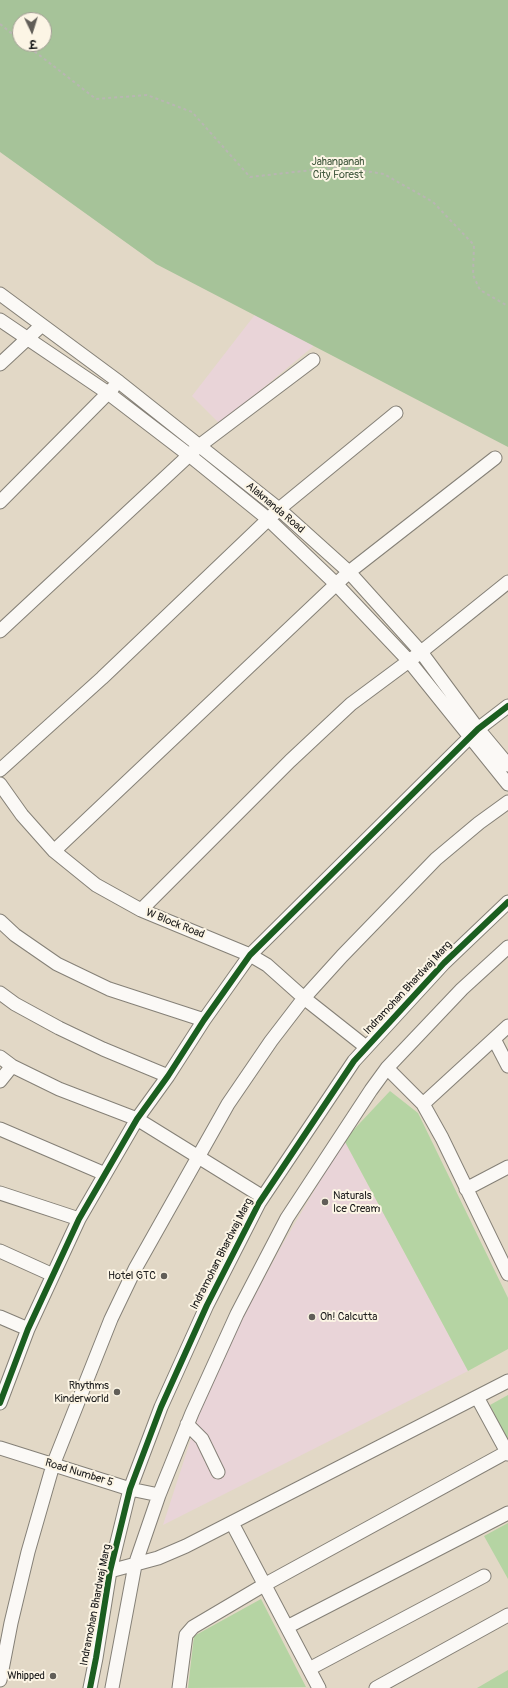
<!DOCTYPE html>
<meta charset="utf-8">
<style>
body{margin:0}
#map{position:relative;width:508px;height:1688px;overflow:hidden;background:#e2d8c6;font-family:Pangolin,"Playpen Sans Deva",sans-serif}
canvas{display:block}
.north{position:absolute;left:12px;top:12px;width:40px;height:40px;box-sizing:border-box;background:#fcf5e5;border:1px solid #a29e95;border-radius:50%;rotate:176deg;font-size:11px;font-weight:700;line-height:16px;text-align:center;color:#1c1c1c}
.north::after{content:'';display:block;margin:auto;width:14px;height:18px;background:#615e58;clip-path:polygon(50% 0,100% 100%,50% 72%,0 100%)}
</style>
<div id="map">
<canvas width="508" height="1688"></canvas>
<div class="north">उ</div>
</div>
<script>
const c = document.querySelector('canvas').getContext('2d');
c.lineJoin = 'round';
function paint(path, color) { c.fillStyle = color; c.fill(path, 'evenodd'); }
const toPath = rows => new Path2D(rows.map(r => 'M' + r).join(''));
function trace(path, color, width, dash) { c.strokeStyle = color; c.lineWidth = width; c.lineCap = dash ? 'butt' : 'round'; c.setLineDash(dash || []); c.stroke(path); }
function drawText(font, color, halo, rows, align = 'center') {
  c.font = font + ' Pangolin,sans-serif'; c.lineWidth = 4; c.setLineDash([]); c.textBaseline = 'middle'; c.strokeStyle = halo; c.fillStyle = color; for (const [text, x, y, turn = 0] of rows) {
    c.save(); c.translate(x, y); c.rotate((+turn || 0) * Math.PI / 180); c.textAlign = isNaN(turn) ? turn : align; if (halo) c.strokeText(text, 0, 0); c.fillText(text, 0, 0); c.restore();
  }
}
const built = toPath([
 [257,312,316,344,220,424,192,396],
 [344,1140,468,1371,163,1525,197,1420,224,1352,281,1247]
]);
const green = toPath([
 [390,1091,418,1113,508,1298,508,1349,468,1371,344,1140],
 [508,1395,508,1441,490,1405],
 [508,1523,508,1579,484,1536],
 [261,1599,306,1687,188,1688,194,1636],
 [508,1670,508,1688,477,1688]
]);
const forest = toPath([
 [0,0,508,0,508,447,156,264,0,152],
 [20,20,44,20,44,44,20,44]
]);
const path = toPath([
 [0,24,20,40],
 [25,44,96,99,147,95,192,112,250,177,339,167,384,174,433,202,474,245,473,275,480,290,508,306]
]);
const minor = toPath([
 [0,294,119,382,279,509,349,572,421,652,478,729,508,765],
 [0,320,108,393,189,455,268,519,336,584,409,661,508,784],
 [0,364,42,325],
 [0,502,113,388],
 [0,631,199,446,313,360],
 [0,770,102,678,279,509,396,413],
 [0,784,22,815,54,851,96,885,141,910,250,955,267,965,304,998,366,1047],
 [54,851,349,572,495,458],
 [141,910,290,761,351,704,421,652,508,582],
 [0,921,15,935,57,964,109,989,204,1020],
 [0,993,15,1004,59,1028,103,1049,168,1076],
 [494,1039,508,1066],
 [0,1057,12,1066,59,1089,137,1119,263,1197],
 [387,1068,423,1104,442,1138,508,1274],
 [0,1081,12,1066],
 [423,1104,508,1026],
 [0,1129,105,1174],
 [466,1189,508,1167],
 [0,1193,79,1219],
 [0,1251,53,1275],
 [0,1317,28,1329],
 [477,1397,508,1454],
 [0,1403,28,1329,79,1219,137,1119,168,1076,204,1020,250,955,478,729,508,706],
 [187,1424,202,1439,218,1472],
 [0,1448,130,1489,159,1495],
 [232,1523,319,1688],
 [110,1571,158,1558,186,1546,508,1381],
 [287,1627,508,1513],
 [309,1669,484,1576],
 [0,1680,11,1623,28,1552,53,1465,111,1319,135,1269,228,1104,271,1041,304,998,342,956,436,859,479,823,508,802],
 [90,1688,96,1658,110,1571,130,1489,161,1407,207,1305,259,1203,354,1061,444,963,508,902],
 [112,1688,135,1565,159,1495,192,1413,237,1314,287,1218,371,1090,387,1068,462,989,508,947],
 [179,1688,186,1635,193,1627,264,1585,507,1452],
 [376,1688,508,1615]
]);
const cycleway = toPath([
 [0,1403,28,1329,79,1219,137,1119,168,1076,204,1020,250,955,478,729,508,706],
 [90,1688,96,1658,110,1571,130,1489,161,1407,207,1305,259,1203,354,1061,444,963,508,902]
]);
const markers = [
 [325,1202,4,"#615e58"],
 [164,1276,4,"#615e58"],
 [312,1317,4,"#615e58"],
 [117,1392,4,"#615e58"],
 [53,1676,4,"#615e58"]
];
const parkNames = [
 ["Jahanpanah",338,162],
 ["City Forest",338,175]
];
const streetNames = [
 ["Alaknanda Road",275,508,40],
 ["W Block Road",175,924,22],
 ["Indramohan Bhardwaj Marg",408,988,-47],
 ["Indramohan Bhardwaj Marg",222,1254,-63],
 ["Road Number 5",79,1473,17],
 ["Indramohan Bhardwaj Marg",96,1605,-79]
];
const poiNames = [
 ["Naturals",333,1196,"left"],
 ["Ice Cream",333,1209,"left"],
 ["Hotel GTC",156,1276],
 ["Oh! Calcutta",320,1317,"left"],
 ["Rhythms",109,1386],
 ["Kinderworld",109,1399],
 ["Whipped",45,1676]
];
paint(built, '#e9d4d8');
paint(green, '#b5d4a3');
paint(forest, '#a6c399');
trace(minor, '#858077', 15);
trace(path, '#b8b6b2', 2, [3, 3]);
trace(minor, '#fbf9f6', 13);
trace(cycleway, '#1b5e20', 6);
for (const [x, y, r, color] of markers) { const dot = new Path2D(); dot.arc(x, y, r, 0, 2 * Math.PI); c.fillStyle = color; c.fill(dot); trace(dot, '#fcf5e5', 1.5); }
drawText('11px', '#455b41', '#fcf5e5', parkNames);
drawText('11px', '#1c1c1c', '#fcf5e5', streetNames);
drawText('11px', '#1c1c1c', '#fcf5e5', poiNames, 'right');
</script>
